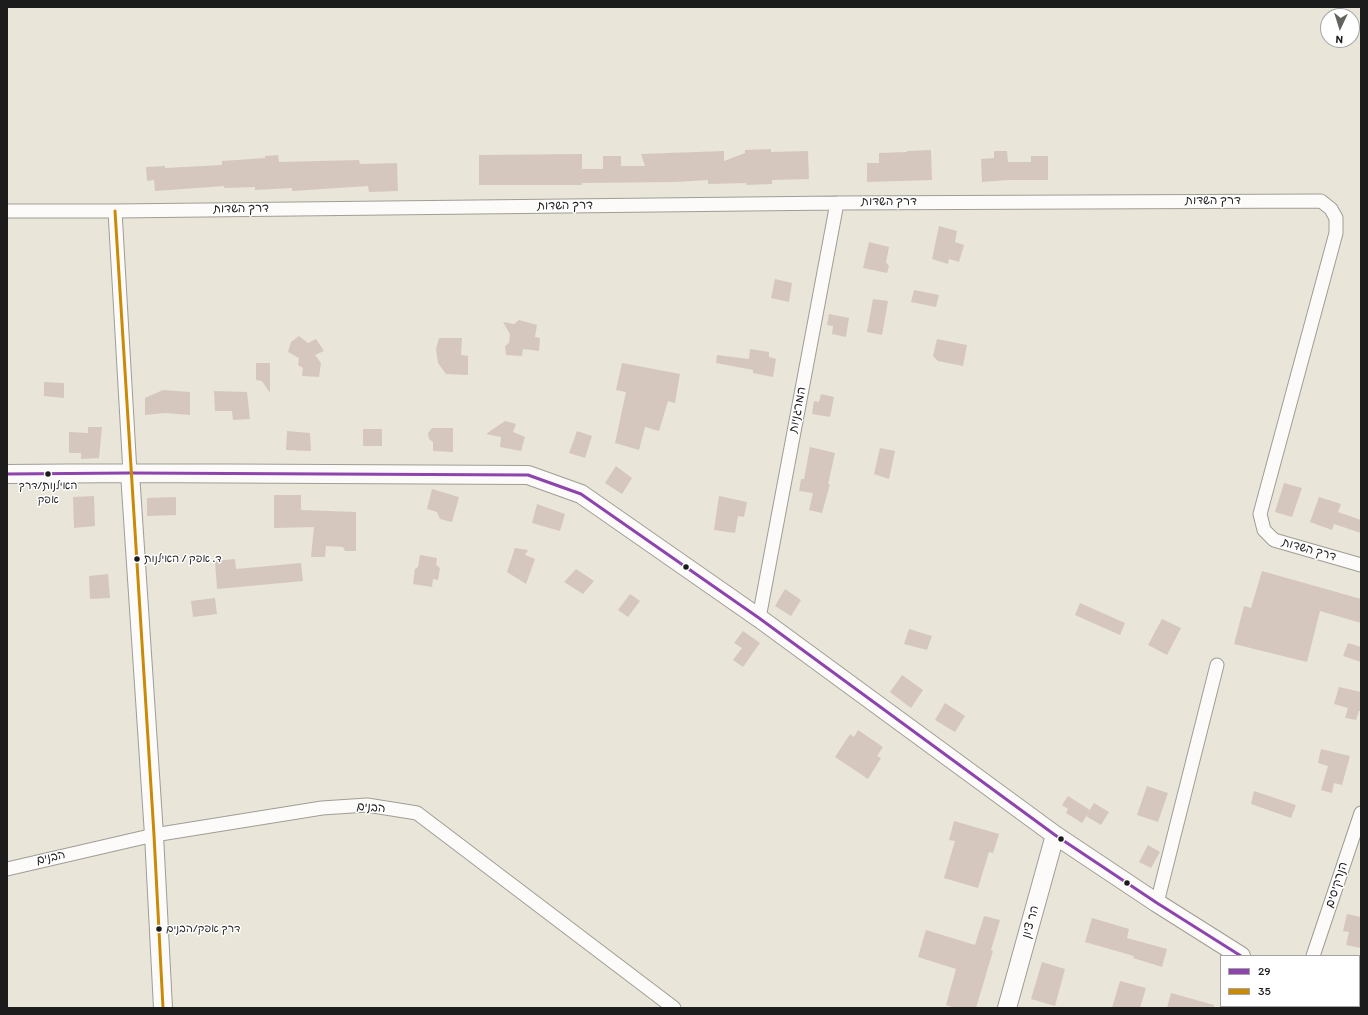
<!DOCTYPE html>
<meta charset="utf-8">
<style>
body{margin:0}
#map{position:relative;width:1368px;height:1015px;overflow:hidden;background:#e9e5d8;font-family:Itim,sans-serif}
canvas{display:block}
.frame{position:absolute;inset:0;border:8px solid #1c1c1c;pointer-events:none}
.legend{position:absolute;left:1220px;top:955px;width:140px;height:52px;box-sizing:border-box;background:#fff;border:1px solid #a4a4a4;margin:0;padding:5px 7px;list-style:none;font-size:12px;color:#1c1c1c}
.legend li{display:flex;align-items:center;gap:8px;height:20px}
.legend b{width:20px;border:1px solid #a4a4a4}
.north{position:absolute;left:1320px;top:8px;width:40px;height:40px;box-sizing:border-box;background:#fff;border:1px solid #a4a4a4;border-radius:50%;rotate:184deg;font-size:11px;font-weight:700;line-height:16px;text-align:center;color:#1c1c1c}
.north::after{content:'';display:block;margin:auto;width:14px;height:18px;background:#64625e;clip-path:polygon(50% 0,100% 100%,50% 72%,0 100%)}
</style>
<div id="map">
<canvas width="1368" height="1015"></canvas>
<div class="frame"></div>
<ul class="legend">
<li><b style="height:5px;background:#8e44ad"></b>29</li>
<li><b style="height:5px;background:#cb8a06"></b>35</li>
</ul>
<div class="north">N</div>
</div>
<script>
const c = document.querySelector('canvas').getContext('2d');
c.lineJoin = 'round';
function paint(path, color) { c.fillStyle = color; c.fill(path, 'evenodd'); }
const toPath = rows => new Path2D(rows.map(r => 'M' + r).join(''));
function trace(path, color, width, dash) { c.strokeStyle = color; c.lineWidth = width; c.lineCap = dash ? 'butt' : 'round'; c.setLineDash(dash || []); c.stroke(path); }
function drawText(font, color, halo, rows, align = 'center') {
  c.font = font + ' Itim,"Playpen Sans Hebrew",sans-serif'; c.lineWidth = 3; c.setLineDash([]); c.textBaseline = 'middle'; c.strokeStyle = halo; c.fillStyle = color; for (const [text, x, y, turn = 0] of rows) {
    c.save(); c.translate(x, y); c.rotate((+turn || 0) * Math.PI / 180); c.textAlign = isNaN(turn) ? turn : align; if (halo) c.strokeText(text, 0, 0); c.fillText(text, 0, 0); c.restore();
  }
}
const building = toPath([
 [771,149,771,152,808,151,809,179,772,180,772,184,746,185,746,183,708,184,708,180,675,182,582,183,582,185,479,185,479,155,582,154,582,169,603,169,603,156,621,156,621,166,645,166,641,154,724,151,724,161,745,153,745,150],
 [931,150,932,180,867,182,867,163,879,163,879,153,907,152,907,151],
 [994,151,1007,151,1008,162,1031,162,1031,156,1048,156,1048,180,1008,180,982,182,981,159,994,158],
 [278,155,279,162,359,160,360,164,397,163,398,191,369,192,368,186,292,191,292,188,255,190,255,187,224,188,224,186,155,191,154,180,147,181,146,167,165,166,165,168,222,165,222,161,265,158,265,156],
 [939,226,957,231,955,242,964,245,959,262,949,259,948,264,932,259],
 [869,242,889,247,886,262,889,266,887,273,863,268],
 [775,279,792,283,789,302,771,298],
 [914,290,939,295,936,307,911,302],
 [873,299,888,301,882,335,867,332],
 [829,314,849,318,846,337,832,334,833,326,827,325],
 [519,320,537,325,535,337,540,338,539,351,523,349,522,356,506,355,505,346,509,343,510,334,503,322,514,324],
 [299,336,308,343,316,339,324,351,315,355,321,363,319,377,302,376,303,368,298,365,299,358,288,352,291,342],
 [439,338,462,338,461,355,468,356,468,375,446,374,438,363,436,349],
 [937,339,967,345,963,366,938,361,933,356],
 [750,349,769,352,769,357,776,359,773,377,753,373,753,370,716,363,717,355,749,359],
 [256,363,270,363,270,393,262,381,256,380],
 [622,363,680,374,675,403,668,401,659,431,645,427,639,450,615,443,626,392,616,390],
 [44,382,64,383,64,398,44,396],
 [163,390,190,392,190,415,165,413,145,415,145,398],
 [214,391,247,392,250,419,233,420,232,411,215,411],
 [821,394,834,397,830,417,812,414,814,401,819,402],
 [505,421,516,424,513,432,525,437,521,451,500,447,501,437,486,434],
 [88,427,102,427,99,458,81,459,81,453,69,453,69,432,88,433],
 [432,428,453,428,453,452,433,451,433,442,429,439,428,433],
 [363,429,382,429,382,446,363,446],
 [287,431,310,433,311,451,286,450],
 [577,431,592,436,585,458,569,453],
 [810,447,835,453,828,484,830,484,822,513,809,510,813,493,799,491,801,479,804,479],
 [880,448,895,451,889,479,874,474],
 [616,466,632,478,622,494,605,483],
 [1284,483,1302,488,1292,517,1275,512],
 [432,489,459,497,452,522,440,519,437,512,427,509],
 [274,495,301,495,301,510,356,512,356,551,345,551,343,547,326,546,325,557,311,557,314,527,274,528],
 [94,496,95,526,74,528,73,497],
 [719,496,747,502,744,517,738,516,735,533,714,530],
 [176,497,176,515,147,516,147,498],
 [1319,497,1341,504,1338,512,1361,520,1361,533,1334,524,1332,530,1310,522],
 [537,504,565,514,560,531,532,523],
 [515,548,528,550,525,555,535,559,526,584,507,572],
 [420,555,437,558,436,565,440,568,438,580,433,579,432,587,413,584,415,569,418,567],
 [235,559,236,569,301,563,303,581,217,589,215,561],
 [576,569,594,581,583,594,564,582],
 [1262,571,1361,599,1361,623,1320,611,1307,662,1234,644,1244,606,1251,608],
 [108,574,110,598,90,599,89,576],
 [785,589,801,600,791,616,775,606],
 [630,594,640,601,628,617,618,610],
 [215,598,217,614,193,617,191,601],
 [1080,603,1125,623,1120,635,1075,615],
 [1162,619,1181,628,1167,655,1148,645],
 [909,629,932,636,927,650,904,644],
 [743,631,760,643,743,667,733,660,742,648,734,643],
 [1348,643,1361,647,1361,662,1343,656],
 [902,675,923,690,911,708,890,692],
 [1339,687,1361,692,1361,711,1359,711,1356,720,1345,718,1348,708,1334,704],
 [945,703,965,716,955,732,935,720],
 [858,730,883,747,877,756,881,758,868,779,835,757,850,734,854,737],
 [1321,749,1350,756,1342,785,1334,783,1332,793,1321,790,1328,766,1318,763],
 [1147,786,1168,793,1158,822,1137,815],
 [1254,791,1296,805,1291,818,1251,804],
 [1068,796,1090,810,1082,823,1066,813,1068,809,1062,805],
 [1094,803,1109,812,1101,825,1086,816],
 [954,821,999,834,993,853,989,852,978,888,944,878,955,841,949,840],
 [1148,845,1160,852,1151,868,1139,862],
 [1347,914,1361,917,1361,948,1346,945,1349,932,1343,931],
 [984,916,1000,920,991,950,993,951,976,1008,955,1008,946,1005,956,969,918,957,926,930,975,945],
 [1092,918,1129,929,1127,938,1167,949,1162,967,1133,958,1134,956,1085,942],
 [1042,962,1065,969,1055,1006,1031,999],
 [1120,981,1146,988,1140,1008,1112,1008],
 [1171,993,1214,1005,1214,1008,1167,1008]
]);
const street = toPath([
 [7,211,115,211,837,203,1321,201,1331,209,1336,218,1336,233,1260,514,1264,530,1274,540,1361,565],
 [115,211,130,473],
 [759,618,837,203],
 [7,869,154,835,322,808,367,805,417,813,674,1008],
 [1157,903,1217,665],
 [1313,956,1361,813],
 [1296,1008,1297,1006]
]);
const secondary = toPath([
 [130,473,154,835,163,1008],
 [7,474,130,473,528,475,581,494,759,618,1055,835,1157,903,1241,956],
 [1321,1006,1324,1008],
 [1007,1008,1055,835]
]);
const bus1 = toPath([
 [7,474,130,473,528,475,581,494,759,618,1055,835,1157,903,1241,956]
]);
const bus2 = toPath([
 [115,211,154,835,163,1008]
]);
const markers = [
 [48,474,3.5,"#1c1c1c"],
 [137,559,3.5,"#1c1c1c"],
 [686,567,3.5,"#1c1c1c"],
 [1061,839,3.5,"#1c1c1c"],
 [1127,883,3.5,"#1c1c1c"],
 [159,929,3.5,"#1c1c1c"]
];
const busNames = [
 ["האילנות/דרך",48,486,"center"],
 ["אפק",48,500,"center"],
 ["ד. אפק / האילנות",144,559],
 ["דרך אפק/הבנים",166,929]
];
const streetNames = [
 ["דרך השדות",1213,201],
 ["דרך השדות",889,202],
 ["דרך השדות",565,206,-1],
 ["דרך השדות",241,209,-1],
 ["המרגניות",798,410,-79],
 ["דרך השדות",1309,550,16],
 ["הבנים",371,808,4],
 ["הבנים",51,858,-13],
 ["הנרקיסים",1337,885,-72],
 ["הר ציון",1031,922,-74]
];
paint(building, '#d6c7be');
trace(street, '#9f9d95', 15);
trace(secondary, '#9f9d95', 20);
trace(street, '#fcfbf9', 13);
trace(secondary, '#fcfbf9', 18);
trace(bus1, '#8e44ad', 3);
trace(bus2, '#cb8a06', 3);
for (const [x, y, r, color] of markers) { const dot = new Path2D(); dot.arc(x, y, r, 0, 2 * Math.PI); c.fillStyle = color; c.fill(dot); trace(dot, '#fff', 1.5); }
drawText('11px', '#1c1c1c', '#fff', busNames, 'left');
drawText('12px', '#1c1c1c', '#fff', streetNames);
</script>
